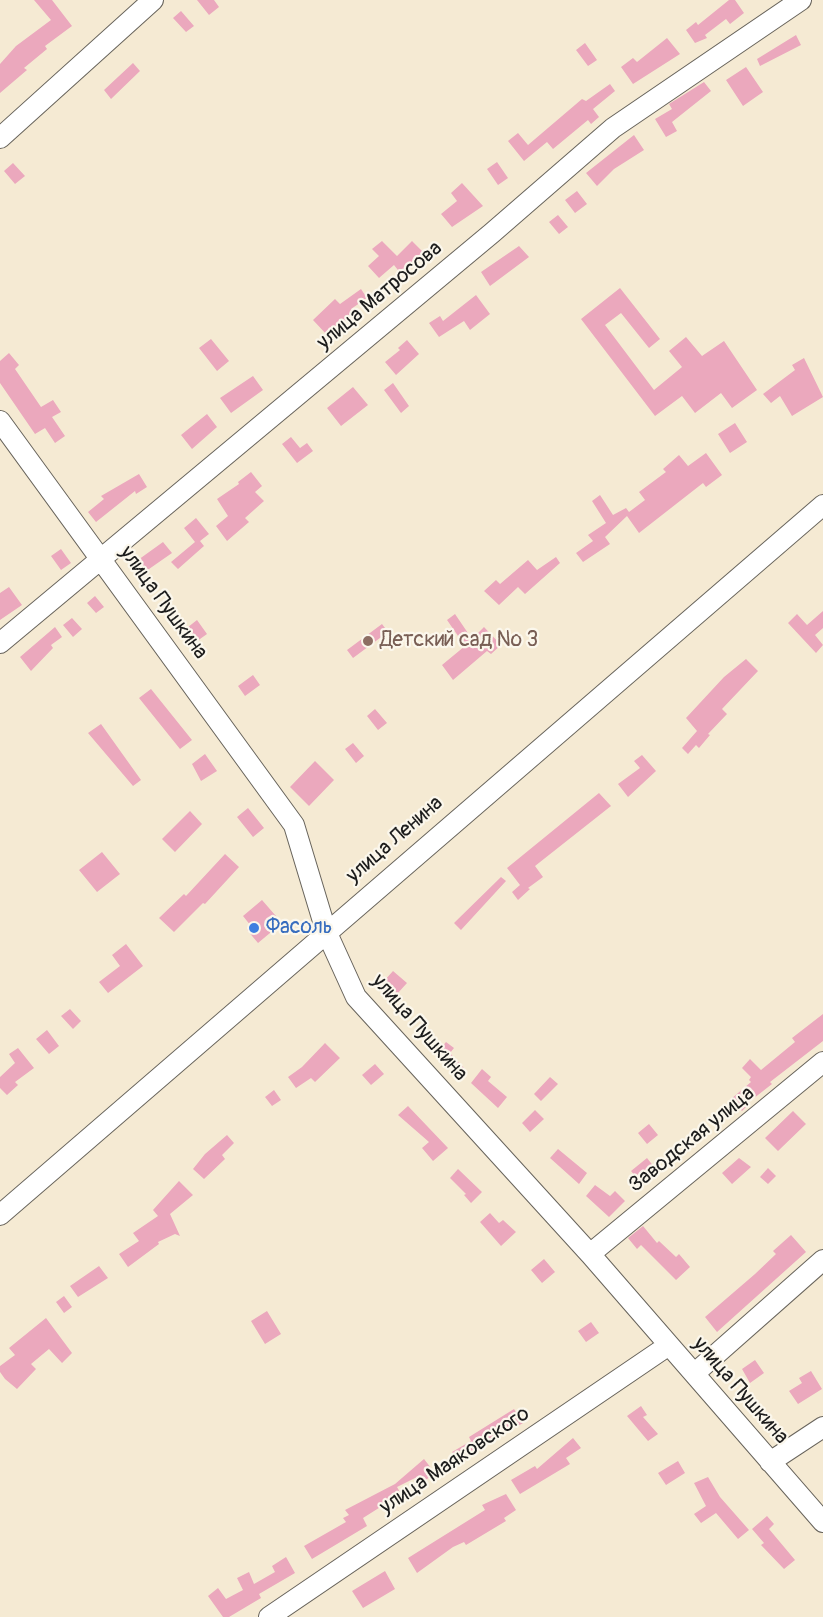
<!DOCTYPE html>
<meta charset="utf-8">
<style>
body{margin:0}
canvas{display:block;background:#f5ead3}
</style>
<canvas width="823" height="1617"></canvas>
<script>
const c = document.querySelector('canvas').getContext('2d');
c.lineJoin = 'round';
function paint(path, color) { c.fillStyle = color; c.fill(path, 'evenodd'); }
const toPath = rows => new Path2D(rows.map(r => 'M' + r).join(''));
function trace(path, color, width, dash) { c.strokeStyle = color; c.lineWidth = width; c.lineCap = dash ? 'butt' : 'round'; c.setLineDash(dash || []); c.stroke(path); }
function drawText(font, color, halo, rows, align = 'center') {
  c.font = font + ' Pangolin,sans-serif'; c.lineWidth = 4.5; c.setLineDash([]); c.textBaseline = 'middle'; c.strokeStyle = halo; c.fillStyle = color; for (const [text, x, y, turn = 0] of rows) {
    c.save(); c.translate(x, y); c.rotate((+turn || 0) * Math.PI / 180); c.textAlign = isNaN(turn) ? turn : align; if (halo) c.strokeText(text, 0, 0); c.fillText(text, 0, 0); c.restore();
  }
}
const building = toPath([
 [34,0,52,0,72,26,45,46,47,49,24,68,27,70,0,93,0,64,16,46,51,20],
 [197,0,214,0,219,7,209,15],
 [729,0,735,0,744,13,730,24,726,19,705,35,707,38,695,43,686,30,696,22,698,25],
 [181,11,194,26,186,32,173,18],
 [796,35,801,45,760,66,757,59],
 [667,38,680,54,633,84,621,67,633,58,637,62],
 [585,43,597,60,588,66,576,50],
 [133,63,140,71,111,99,104,90],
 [746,67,763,92,743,106,726,80],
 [704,82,711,91,672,122,677,131,666,137,655,119,672,109,669,104],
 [610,84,615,91,593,109,599,117,591,124,588,120,553,149,547,142,524,161,508,141,518,133,528,145,582,99,586,101],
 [634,135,644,150,614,169,597,186,586,173],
 [497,162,508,178,498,185,487,169],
 [13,163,25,176,15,184,4,171],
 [462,183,483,206,452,227,441,214,457,201,451,193],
 [577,191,587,204,575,213,565,200],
 [558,215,568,227,559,234,549,222],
 [382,241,397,256,412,241,424,253,401,274,394,265,379,278,368,266,379,256,372,249],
 [519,246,529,257,490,286,481,272],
 [620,288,660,339,649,348,621,313,605,325,654,390,682,367,669,351,686,337,702,356,724,341,757,390,732,408,721,393,695,413,682,396,655,416,581,319],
 [361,289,367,298,351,309,354,314,327,335,313,320,335,299,340,304],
 [476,295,490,314,470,330,464,321,439,337,429,323,440,316,443,321],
 [211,339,229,361,217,371,199,348],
 [407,340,419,354,396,375,385,362,400,350,398,348],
 [9,353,19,365,15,369,41,407,53,400,61,412,52,417,65,436,55,443,45,428,35,434,0,383,0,361],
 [804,358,823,397,792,416,780,396,771,403,763,394,795,370,792,365],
 [253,376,263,390,231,413,220,398],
 [393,383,409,406,401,413,384,390],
 [353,387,368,405,341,426,327,408],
 [207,414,217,427,192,449,181,435],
 [735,423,747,442,730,453,718,434],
 [291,437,300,448,307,443,313,451,297,463,282,444],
 [706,453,722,475,706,487,703,483,639,533,627,516,605,537,610,544,583,562,576,553,593,541,588,535,606,523,592,501,600,495,613,515,626,508,629,512,645,500,639,492,666,472,663,469,679,455,688,466],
 [251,472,262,486,255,492,264,501,245,518,249,522,227,541,216,526,228,516,217,499,239,484,238,482],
 [139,474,147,487,136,494,135,491,96,522,88,512,104,499,101,496],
 [196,518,209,534,200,541,204,546,178,569,171,562,195,542,184,528],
 [163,542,172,553,139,576,131,565],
 [61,549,71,563,61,570,51,556],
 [556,557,560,563,525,594,518,587,499,605,484,591,496,580,500,584,528,560,537,570],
 [9,587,22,605,0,620,0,593],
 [95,596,104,607,96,613,87,603],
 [823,611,823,628,815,635,823,645,816,653,788,623,797,614,807,625],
 [455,614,472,639,484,627,501,645,491,654,487,651,453,680,442,665,465,646,447,620],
 [72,618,82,629,73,637,63,625],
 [197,620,207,634,193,644,183,631],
 [382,624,388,632,353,658,347,650],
 [55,627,62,637,51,645,53,648,31,671,20,657],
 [746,659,758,671,722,709,727,714,708,734,710,735,699,748,696,745,688,754,682,748,697,731,686,718,724,677],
 [253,675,260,685,245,696,238,686],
 [151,689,192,740,180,749,139,698],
 [375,709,387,723,378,730,367,716],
 [101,724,141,780,133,786,88,733],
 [353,743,364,756,356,763,345,749],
 [205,754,217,771,201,781,192,764],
 [642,755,656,771,628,797,618,784,640,768,634,761],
 [315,761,334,780,309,806,290,787],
 [599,793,611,806,535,866,543,877,528,888,530,889,518,900,512,892,520,885,507,868],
 [248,808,264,828,253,837,237,817],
 [190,811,202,824,175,852,162,839],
 [102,852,120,874,97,892,79,870],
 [225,854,239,867,205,904,203,903,174,932,159,918,184,894,186,896],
 [501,877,506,881,461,930,454,923],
 [262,900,282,923,258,943,247,930,251,926,243,916],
 [126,944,143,966,108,993,99,982,120,966,112,955],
 [393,971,407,983,397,994,384,981],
 [70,1009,81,1021,73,1029,61,1016],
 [823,1014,823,1041,770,1082,772,1084,749,1102,750,1103,742,1111,731,1099,751,1082,749,1080,751,1077,742,1068,750,1059,761,1070,795,1042,792,1038],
 [47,1030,59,1046,49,1054,36,1039],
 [446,1042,454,1048,450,1053,465,1069,460,1075,436,1054],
 [325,1043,340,1058,315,1082,311,1078,296,1088,288,1077,302,1067],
 [18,1048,34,1068,15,1082,18,1085,7,1095,0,1088,0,1077,15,1063,9,1054],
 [375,1064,384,1074,371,1085,362,1075],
 [482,1069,491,1077,488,1081,507,1097,498,1108,471,1083],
 [550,1077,558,1084,541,1101,534,1094],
 [274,1090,281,1100,272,1106,265,1097],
 [408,1106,448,1148,433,1161,422,1148,429,1142,398,1115],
 [535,1110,544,1119,530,1132,522,1123],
 [793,1111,806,1124,778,1151,765,1138],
 [649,1124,658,1135,647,1144,638,1133],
 [227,1135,234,1143,222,1155,225,1159,204,1179,193,1169,205,1154],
 [558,1149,587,1173,579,1184,550,1158],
 [647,1158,658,1172,643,1185,631,1171],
 [739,1158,751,1167,732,1184,722,1173],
 [768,1168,776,1176,768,1184,760,1177],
 [458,1169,482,1192,471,1203,464,1195,466,1194,450,1178],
 [179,1181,193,1195,170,1214,180,1236,175,1234,158,1242,159,1244,128,1267,119,1254,139,1241,133,1233,158,1216,153,1210],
 [595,1185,610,1196,615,1191,625,1201,609,1217,586,1196],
 [490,1213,499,1223,503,1220,516,1232,501,1246,480,1222],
 [643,1226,657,1243,659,1241,676,1257,679,1254,690,1267,676,1280,641,1245,637,1249,628,1238],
 [791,1235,806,1252,717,1332,705,1317,755,1274,776,1254,773,1251],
 [544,1259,555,1272,542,1283,531,1270],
 [99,1266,108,1278,78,1297,70,1286],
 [64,1296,72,1307,64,1313,56,1302],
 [267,1311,281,1334,265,1344,251,1321],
 [46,1318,72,1353,62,1363,49,1349,31,1364,36,1369,17,1389,5,1379,0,1372,0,1366,15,1355,9,1348],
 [591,1322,599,1333,586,1342,578,1331],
 [755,1360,764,1373,750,1383,742,1369],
 [811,1371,822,1389,798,1404,789,1391,802,1383,799,1378],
 [641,1406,647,1415,643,1417,658,1434,648,1441,627,1416],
 [514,1409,523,1423,467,1455,469,1458,460,1464,452,1452,471,1441,469,1437],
 [573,1438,581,1448,566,1458,570,1464,520,1494,511,1480,535,1466,537,1469],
 [424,1459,435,1473,419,1485,415,1478,397,1487,401,1494,363,1518,367,1526,312,1559,304,1546,346,1522,343,1518,349,1515,345,1510,395,1484],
 [678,1461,685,1473,666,1485,658,1473],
 [708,1477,720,1497,749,1530,738,1539,716,1513,701,1523,694,1514,706,1506,694,1483],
 [506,1494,516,1510,504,1518,506,1521,466,1545,464,1542,453,1547,417,1573,408,1558,485,1510,482,1505],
 [767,1516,774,1524,769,1529,795,1560,784,1569,761,1545,764,1543,752,1529],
 [286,1557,295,1573,259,1594,261,1598,229,1617,223,1617,208,1596,218,1588,226,1599,243,1590,237,1578,249,1572,254,1584,275,1572,272,1566],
 [385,1571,395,1589,363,1608,352,1591]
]);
const minor = toPath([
 [0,138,153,0],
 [0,421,294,825,326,931,356,997,590,1254,823,1522],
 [0,643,492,233,613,128,801,0],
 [0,1215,823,505],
 [590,1254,823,1062],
 [695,1373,823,1260],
 [770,1462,823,1427],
 [269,1617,669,1345]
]);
const markers = [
 [368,641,6,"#8d6e63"],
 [254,928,6,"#3f7fe0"]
];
const streetNames = [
 ["улица Матросова",380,296,-40],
 ["улица Пушкина",163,603,54],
 ["улица Ленина",395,840,-41],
 ["улица Пушкина",419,1028,49],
 ["Заводская улица",692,1140,-39],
 ["улица Пушкина",740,1391,49],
 ["улица Маяковского",455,1461,-34]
];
const educationNames = [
 ["Детский сад № 3",380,641]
];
const shopNames = [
 ["Фасоль",266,928]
];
paint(building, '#eba8bd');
trace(minor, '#68645c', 22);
trace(minor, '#fff', 20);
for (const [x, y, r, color] of markers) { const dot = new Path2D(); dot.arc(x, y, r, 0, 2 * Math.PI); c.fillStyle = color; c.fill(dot); trace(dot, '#fbf7ec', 2); }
drawText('21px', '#1c1c1c', '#fbf7ec', streetNames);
drawText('21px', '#785e54', '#fbf7ec', educationNames, 'left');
drawText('21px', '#366cbe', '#fbf7ec', shopNames, 'left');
</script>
